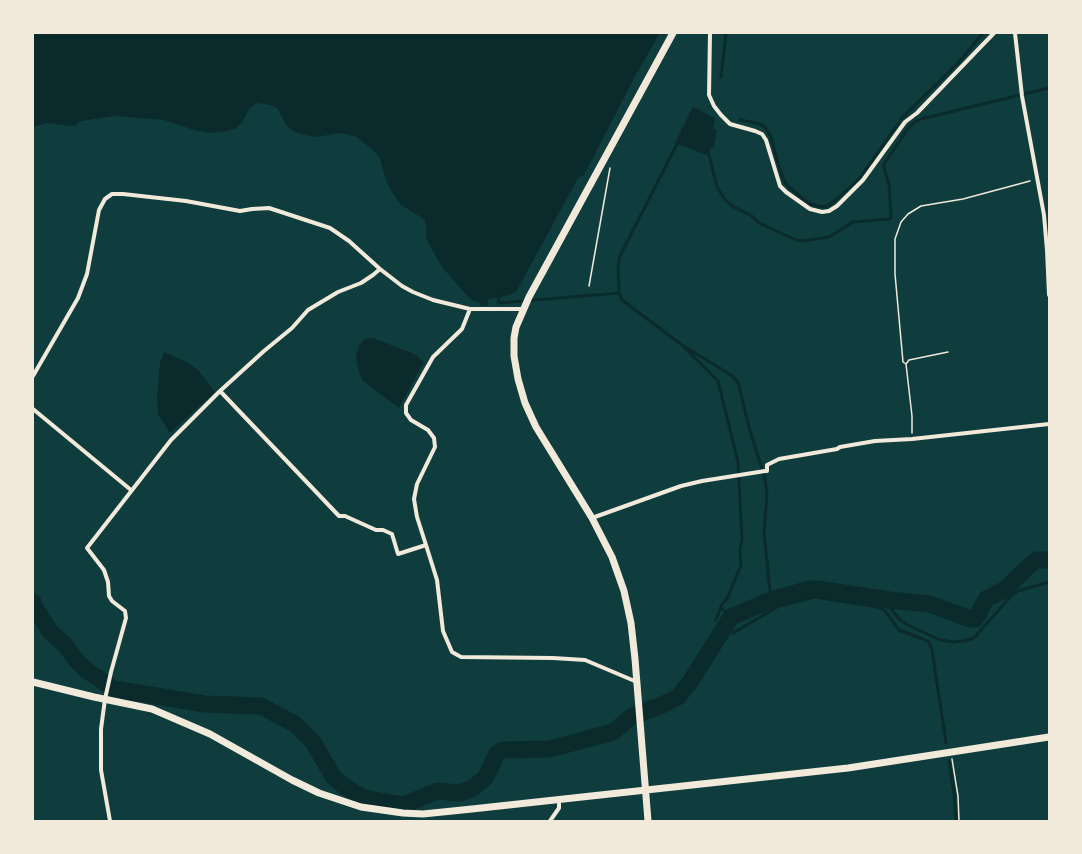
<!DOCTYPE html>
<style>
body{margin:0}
#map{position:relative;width:1082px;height:854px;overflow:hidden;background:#0f3d3e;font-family:Mulish,sans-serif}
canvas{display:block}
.frame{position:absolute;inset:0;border:34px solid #f1e9da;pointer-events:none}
</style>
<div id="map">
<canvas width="1082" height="854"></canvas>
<div class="frame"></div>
</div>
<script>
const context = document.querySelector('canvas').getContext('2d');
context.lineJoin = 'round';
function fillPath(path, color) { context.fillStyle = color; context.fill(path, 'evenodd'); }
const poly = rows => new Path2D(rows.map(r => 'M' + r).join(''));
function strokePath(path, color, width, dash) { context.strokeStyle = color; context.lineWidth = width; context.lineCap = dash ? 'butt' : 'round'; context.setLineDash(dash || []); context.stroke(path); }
const water = poly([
 [33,33,660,33,635,76,584,175,578,178,516,292,506,296,488,299,488,306,480,306,480,303,471,300,442,267,426,239,426,225,424,219,401,205,393,194,386,181,380,158,374,151,357,137,341,133,316,137,300,134,292,130,286,125,278,109,271,105,257,103,249,109,241,124,234,129,222,132,209,133,197,131,164,120,115,116,81,121,76,125,71,126,47,123,33,127],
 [693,107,715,118,713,129,717,130,714,147,710,148,709,154,707,155,675,143],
 [373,338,414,354,424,362,399,408,362,380,357,365,356,354,360,344,365,339],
 [164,352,187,362,198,370,215,392,170,433,158,414,157,398,159,375,160,363]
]);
const stream = poly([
 [721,77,726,33],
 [740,120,756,123,764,126,771,137,777,160,784,181,789,187,808,203,817,206,824,207,831,204,859,179,902,118,959,62,983,33],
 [708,151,717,187,726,201,734,207,752,216,759,223,796,240,802,241,829,237,853,222,890,219,891,217,889,184,884,168,884,164,909,127,915,122,921,119,1049,88],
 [500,293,498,303,619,293,622,300,682,345,731,375,738,382,749,427,765,479,767,495,764,534,771,600],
 [619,293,618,264,620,256,678,142],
 [685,348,718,381,738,462,742,540,740,549,741,565,727,599,722,604,716,620],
 [721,608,731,617],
 [892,610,899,619,908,625,940,640,953,642,964,641,974,638,1012,595,1018,591,1049,582],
 [733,633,779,606,815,597,878,607,885,611,899,630,923,639,929,642,932,650,946,743],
 [949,761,954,793,956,821]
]);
const river = poly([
 [33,602,36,609,49,630,67,647,75,659,85,669,114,689,205,704,261,706,295,724,313,742,334,778,347,788,362,797,378,801,404,805,437,791,460,793,473,788,486,777,497,753,503,750,550,749,613,732,631,717,662,705,678,697,690,682,731,617,771,600,810,589,818,589,889,600,930,604,970,619,975,619,978,615,986,599,1004,590,1031,564,1037,560,1049,560]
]);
const path = poly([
 [589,286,610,168],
 [906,364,909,360,948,352],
 [912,433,912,416,906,364,903,362,895,274,895,239,901,222,908,214,921,206,963,199,1030,181],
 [952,759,958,796,959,821]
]);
const minor = poly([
 [710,33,709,95,714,106,721,115,730,124,755,131,762,134,766,140,780,186,786,192,810,209,822,212,829,211,837,206,863,180,905,122,917,113,994,33],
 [1015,33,1022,96,1044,215,1047,250],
 [1049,249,1047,250,1049,295],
 [33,376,78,298,87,274,99,210,105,199,112,194,123,194,186,201,240,211,252,209,269,208,330,228,349,241,380,269,402,286,413,292,433,300,470,309,524,309],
 [220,391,339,516,345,516,376,530,383,530,392,534,398,554,426,545,437,580,443,631,452,652,461,657,553,658,585,660,637,682],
 [33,409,131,490],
 [592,518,681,486,702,481,765,471,767,471,767,465,779,459,837,449,840,447,875,441,912,439,1049,424],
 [426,545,417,517,414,499,417,484,435,447,434,438,428,430,411,420,406,413,406,405,433,357,462,329,470,309],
 [110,821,101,770,101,729,105,699,111,672,126,618,125,611,112,601,109,596,108,582,104,570,87,548,171,440,220,391,264,351,292,328,308,310,338,292,361,283,373,275,380,269],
 [550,821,559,808,559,800]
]);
const tertiary = poly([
 [33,682,94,697,152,709,210,734,292,780,319,793,361,807,403,813,423,814,472,809,848,768,1049,737],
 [648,821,635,659,631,623,624,591,612,557,592,518,536,427,525,403,518,379,514,356,514,338,516,327,529,297,673,33]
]);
fillPath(water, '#0a2a2b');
strokePath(stream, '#0a2a2b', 3);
strokePath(river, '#0a2a2b', 17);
strokePath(path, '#f1e9da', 1.5);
strokePath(minor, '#f1e9da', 4);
strokePath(tertiary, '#f1e9da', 7);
</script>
